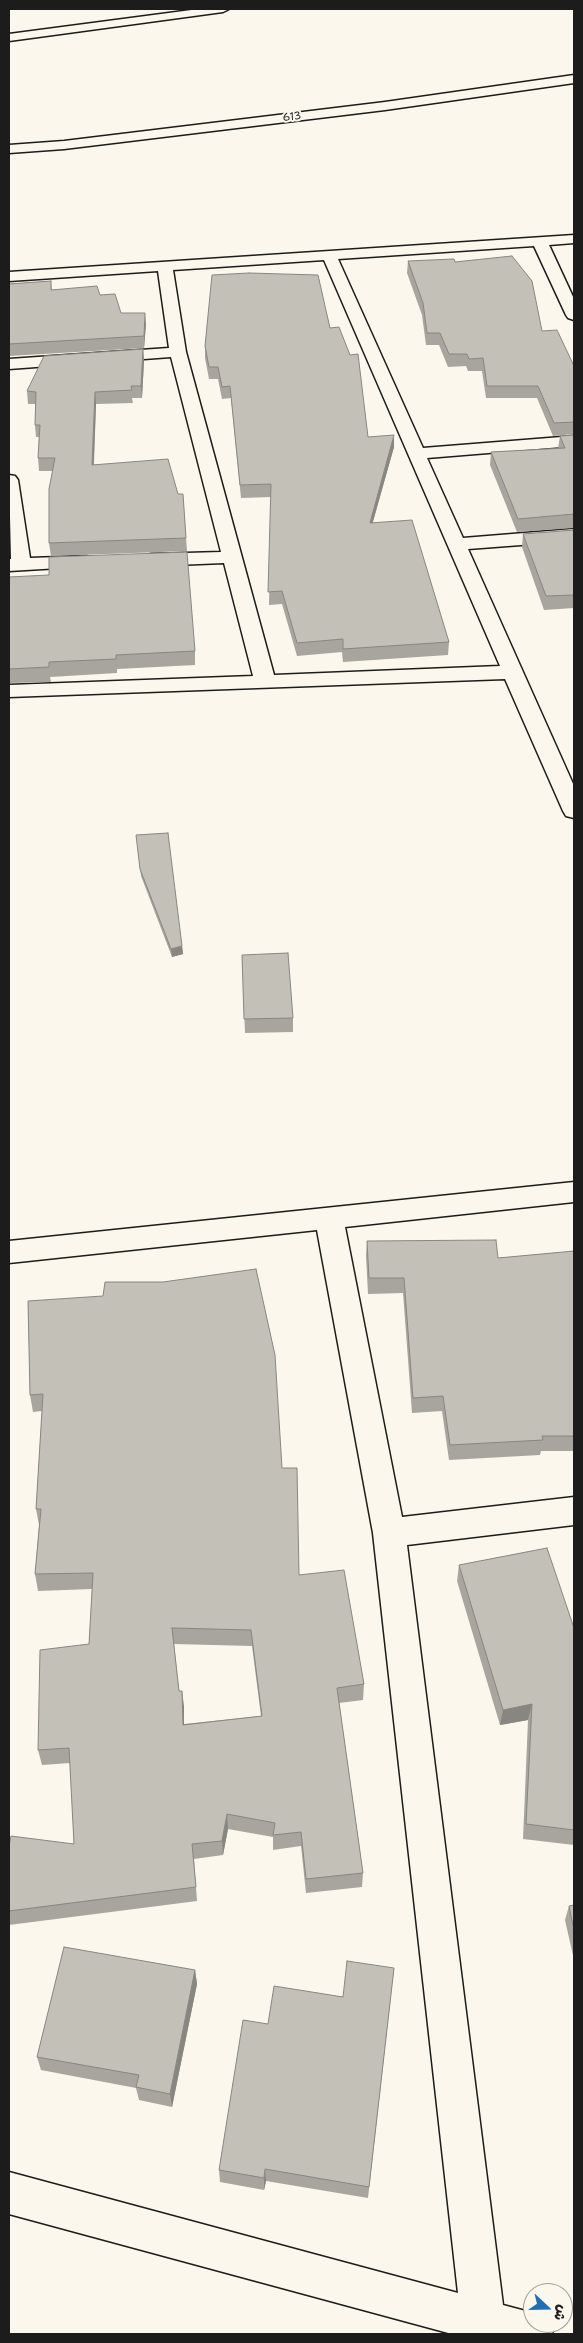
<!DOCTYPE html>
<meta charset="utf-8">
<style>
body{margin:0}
#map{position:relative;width:583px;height:2343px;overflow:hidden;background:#fbf7ec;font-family:"Shantell Sans","Playpen Sans Arabic",sans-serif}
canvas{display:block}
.frame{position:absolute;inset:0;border:10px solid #1c1c1c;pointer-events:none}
.north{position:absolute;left:523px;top:2283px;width:50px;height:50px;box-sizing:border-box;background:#fbf7ec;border:1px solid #a29f99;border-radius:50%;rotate:111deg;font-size:14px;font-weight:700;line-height:20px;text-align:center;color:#1c1c1c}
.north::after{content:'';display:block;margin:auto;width:18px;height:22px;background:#1f6fb2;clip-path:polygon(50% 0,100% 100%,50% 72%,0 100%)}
</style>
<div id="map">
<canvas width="583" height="2343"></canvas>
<div class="frame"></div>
<div class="north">ش</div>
</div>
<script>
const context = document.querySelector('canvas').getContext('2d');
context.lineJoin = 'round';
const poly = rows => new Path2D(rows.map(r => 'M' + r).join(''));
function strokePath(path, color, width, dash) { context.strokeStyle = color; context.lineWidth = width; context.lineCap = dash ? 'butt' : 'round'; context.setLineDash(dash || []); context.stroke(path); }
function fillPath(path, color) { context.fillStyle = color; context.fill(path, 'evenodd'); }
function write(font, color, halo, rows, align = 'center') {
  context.font = font + ' "Shantell Sans",sans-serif'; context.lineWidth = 4; context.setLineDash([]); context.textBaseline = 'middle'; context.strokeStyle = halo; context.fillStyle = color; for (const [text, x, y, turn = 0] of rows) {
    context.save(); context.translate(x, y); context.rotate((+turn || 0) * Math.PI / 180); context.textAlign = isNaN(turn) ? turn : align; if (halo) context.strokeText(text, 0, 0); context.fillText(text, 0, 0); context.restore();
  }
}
const minor = poly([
 [574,235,574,243,549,245,574,299,574,320,568,318,566,315,534,246,338,259,423,448,574,436,574,446,427,458,463,538,574,529,574,541,468,549,574,786,574,818,566,816,563,811,505,679,9,697,9,685,253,676,224,563,151,566,144,564,141,560,144,556,151,554,221,552,171,357,9,369,9,359,169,348,158,271,9,281,9,272,574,235],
 [324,260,500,666,274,675,186,352,173,270,324,260],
 [9,475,15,476,18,480,30,558,86,556,93,558,96,562,93,566,9,571,9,559,11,559,9,475],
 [574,1182,574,1202,345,1227,402,1517,574,1497,574,1525,407,1545,503,2305,533,2313,533,2323,548,2323,553,2334,452,2334,9,2214,9,2172,458,2293,373,1533,317,1230,9,1263,9,1241,574,1182]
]);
const major = poly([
 [574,75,574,83,385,110,64,149,9,153,9,145,64,141,385,102,574,75]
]);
const highway = poly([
 [199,9,229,9,223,12,9,41,9,34,199,9]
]);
const wall = poly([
 [408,261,455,262,542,331,574,366,574,434,553,436,537,398,486,398,482,371,468,371,466,366,448,367,439,345,426,345,422,315,407,273],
 [51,281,52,290,100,295,121,313,146,324,144,348,9,356,9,284],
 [330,328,368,437,394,447,373,522,449,642,448,655,343,662,342,652,297,656,282,604,269,605,271,497,241,498,231,398,222,399,218,379,209,379,205,358,205,346],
 [143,349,144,361,142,398,132,398,133,403,96,404,94,465,178,494,183,494,187,551,51,556,49,543,53,471,39,471,38,458,39,437,36,437,35,425,35,404,28,404,27,391],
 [574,435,574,528,517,532,490,465,491,452,558,449,560,436],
 [574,530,574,608,544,610,522,547,523,534],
 [9,577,195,651,195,665,117,669,117,673,50,677,51,682,9,683],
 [137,843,182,946,183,954,172,957,141,876],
 [242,955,293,1018,293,1032,245,1033],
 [367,1241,498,1258,574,1251,574,1451,541,1451,540,1455,449,1460,442,1411,412,1413,403,1293,368,1294,366,1256],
 [28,1301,282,1468,299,1575,364,1684,363,1700,339,1703,363,1873,362,1887,306,1893,301,1846,273,1850,273,1837,228,1829,223,1855,194,1859,197,1901,9,1925,9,1846,74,1844,70,1763,42,1765,38,1750,89,1644,92,1589,38,1591,35,1574,39,1525,36,1509,42,1411,33,1412,30,1395],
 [174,1644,252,1646,261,1716,184,1724,182,1691,179,1691],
 [459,1565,574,1628,574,1845,523,1839,528,1720,500,1725,457,1581],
 [574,1905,574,1960,565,1920,569,1906],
 [394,1968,368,2198,266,2181,264,2190,220,2182,219,2170,268,2024,343,1997],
 [195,1970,197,1984,172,2107,139,2100,136,2088,41,2070,37,2057]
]);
const shadedWall = poly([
 [145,313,146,324,144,348,144,336],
 [143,349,144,361,142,398,141,386],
 [95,392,96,404,93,478,92,465],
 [394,435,394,447,369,535,370,523],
 [182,946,183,954,172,957,171,949],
 [182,1691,184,1706,184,1740,183,1725],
 [532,1704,528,1720,500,1725,503,1710],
 [227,1814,228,1829,223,1855,222,1841],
 [195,1970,197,1984,172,2107,170,2094],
 [265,2169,266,2181,264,2190,264,2178]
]);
const building = poly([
 [512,256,532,281,542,331,557,330,574,366,574,422,554,423,538,386,487,386,483,358,469,359,467,354,449,354,440,333,427,333,423,303,408,261,454,259,455,262,512,256],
 [249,273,318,275,330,328,339,327,350,355,358,354,368,437,394,435,370,523,412,520,449,642,343,649,343,639,297,643,282,591,268,592,271,484,240,485,230,386,222,387,218,367,209,367,205,346,212,275,249,273],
 [51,281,51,290,97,286,100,295,115,294,121,313,145,313,144,336,9,344,9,284,51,281],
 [143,349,141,386,131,386,132,390,95,392,92,465,168,459,178,494,183,494,186,538,49,543,49,489,55,458,38,458,40,425,35,425,36,392,27,391,44,356,143,349],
 [574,435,574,514,518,519,491,452,565,448,560,436,574,435],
 [574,530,574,595,546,596,523,534,574,530],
 [187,552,195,651,116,655,116,659,49,662,49,667,9,669,9,577,49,575,49,557,187,552],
 [168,833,182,946,171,949,140,869,136,835,168,833],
 [288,953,293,1018,244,1019,242,955,288,953],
 [496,1240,498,1258,574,1251,574,1436,542,1436,543,1440,450,1445,443,1396,413,1398,404,1278,369,1278,367,1241,496,1240],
 [256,1269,275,1355,282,1468,297,1468,299,1575,344,1570,364,1684,337,1688,363,1873,306,1879,301,1832,273,1835,275,1823,227,1814,222,1841,192,1844,196,1887,9,1911,9,1846,11,1836,74,1844,69,1748,38,1750,40,1650,89,1644,93,1573,35,1574,41,1509,36,1509,43,1394,30,1395,28,1301,103,1296,105,1282,163,1282,256,1269],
 [172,1628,251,1630,262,1716,183,1725,182,1691,179,1691,172,1628],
 [547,1548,574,1628,574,1830,526,1824,532,1704,503,1710,459,1565,547,1548],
 [574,1905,574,1930,569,1906,574,1905],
 [64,1947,195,1970,170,2094,136,2087,139,2075,37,2057,64,1947],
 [347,1961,394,1968,369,2187,265,2169,264,2178,219,2170,243,2020,268,2024,274,1986,343,1997,347,1961]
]);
const farStreetnames = [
 ["613",292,117,-7]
];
strokePath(minor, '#1c1c1c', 3);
strokePath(major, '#1c1c1c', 3);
strokePath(highway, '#1c1c1c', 3);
fillPath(minor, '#fbf7ec');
fillPath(major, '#fbf7ec');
fillPath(highway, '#fbf7ec');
fillPath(wall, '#a8a59e');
fillPath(shadedWall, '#888681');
fillPath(building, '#c3c0b8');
strokePath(building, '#888681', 1);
write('11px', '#1c1c1c', '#fbf7ec', farStreetnames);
</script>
